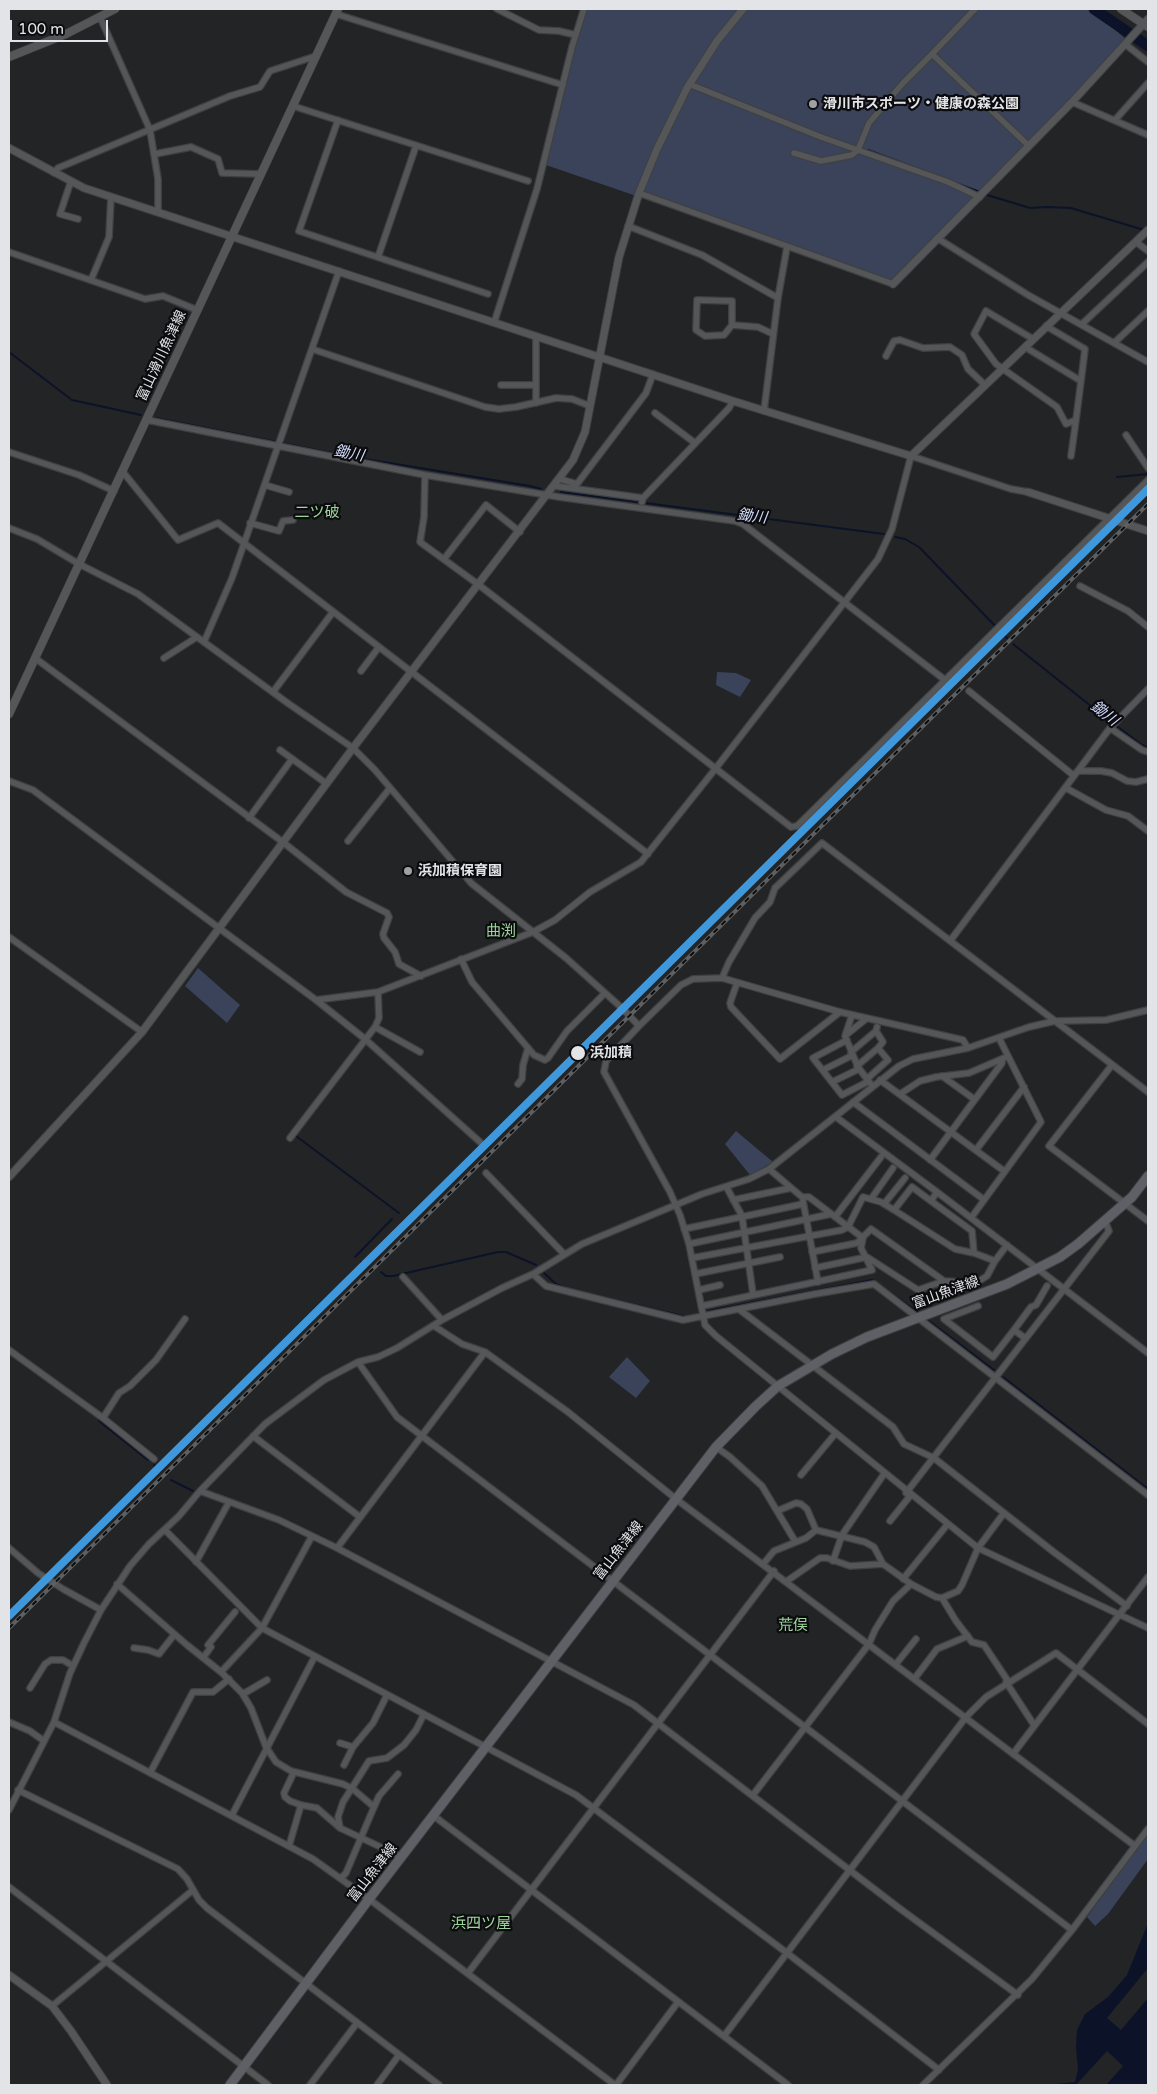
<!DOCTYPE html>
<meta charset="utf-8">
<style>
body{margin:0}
#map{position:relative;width:1157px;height:2094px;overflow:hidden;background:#222426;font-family:"Varela Round",sans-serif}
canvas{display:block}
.frame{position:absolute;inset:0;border:10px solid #e3e4e7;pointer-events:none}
.scale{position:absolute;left:10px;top:20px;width:98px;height:22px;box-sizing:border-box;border:2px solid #e3e4e7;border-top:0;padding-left:6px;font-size:15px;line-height:18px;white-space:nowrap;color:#e3e4e7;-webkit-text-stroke:4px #0c0c0e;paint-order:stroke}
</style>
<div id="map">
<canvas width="1157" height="2094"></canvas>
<div class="frame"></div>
<div class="scale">100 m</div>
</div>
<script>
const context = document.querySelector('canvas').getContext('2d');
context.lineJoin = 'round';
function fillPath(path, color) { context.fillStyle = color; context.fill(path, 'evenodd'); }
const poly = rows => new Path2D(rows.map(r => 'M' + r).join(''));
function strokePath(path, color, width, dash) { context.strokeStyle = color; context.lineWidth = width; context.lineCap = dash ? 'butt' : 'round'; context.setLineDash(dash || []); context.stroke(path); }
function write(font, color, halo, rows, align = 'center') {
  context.font = font + ' "Varela Round","Noto Sans JP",sans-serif'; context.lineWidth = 4.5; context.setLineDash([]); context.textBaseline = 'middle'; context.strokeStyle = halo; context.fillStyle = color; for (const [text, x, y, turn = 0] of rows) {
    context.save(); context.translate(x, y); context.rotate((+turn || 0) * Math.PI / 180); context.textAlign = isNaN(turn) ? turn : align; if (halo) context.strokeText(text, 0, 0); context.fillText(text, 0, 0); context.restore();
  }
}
const green = poly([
 [586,9,1091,9,1128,41,893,284,543,164],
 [717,672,736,673,751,680,740,697,716,685],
 [198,968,240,1005,227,1023,185,986],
 [736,1131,773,1162,750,1175,725,1144],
 [627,1357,650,1381,636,1398,609,1377],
 [1148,1833,1148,1859,1108,1914,1095,1926,1087,1917]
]);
const water = poly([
 [1148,1923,1148,2085,1046,2085,1075,2082,1078,2070,1076,2047,1077,2030,1085,2014,1108,1997,1127,1975]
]);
const pier = poly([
 [1148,1968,1148,1998,1121,2030,1107,2018],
 [1107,2051,1123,2066,1106,2085,1076,2085]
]);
const stream = poly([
 [868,150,980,192],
 [984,194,1030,208,1047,207,1071,208,1144,230],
 [9,352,72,400,141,415],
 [156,418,347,456,530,486,541,489],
 [1117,477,1148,474],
 [561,492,884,534],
 [895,537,905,539,919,547,1001,632],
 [1003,635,1007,638],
 [1013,644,1106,718,1142,745,1148,748],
 [296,1136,399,1213],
 [355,1257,392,1219],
 [361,1262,369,1264],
 [381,1272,386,1276,393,1276,498,1252,506,1252,536,1265],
 [544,1273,556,1284,566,1288],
 [573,1290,687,1317],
 [708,1311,872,1280,918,1312],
 [929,1321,994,1370],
 [1003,1377,1148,1489],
 [99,1421,148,1460],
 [154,1465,157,1467],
 [171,1480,193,1491]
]);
const river = poly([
 [1094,9,1148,46]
]);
const minor = poly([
 [497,9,539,30,559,31,576,35],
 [336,14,563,85],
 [100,17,150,130,158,179,158,212],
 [1125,44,1148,62],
 [932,54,975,9],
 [689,84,821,137,948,182,980,197],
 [1072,102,1148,135],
 [293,106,528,181],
 [338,120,299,231,488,294],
 [1115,120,1148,83],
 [794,153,821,161,852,155,858,150,869,123,903,83,932,54,1029,146],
 [155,154,191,147,218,159,222,173,261,174],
 [54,173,58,168,230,96,260,87,270,71,316,56],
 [71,181,60,214,78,219],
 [639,193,893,284],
 [628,226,702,255,778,298,787,247],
 [937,238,1028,295,1148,362],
 [1136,242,1148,251],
 [9,252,145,299,163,296,197,310],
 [378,257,416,146],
 [91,280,109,237,111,197],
 [494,323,537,189,572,47,584,9],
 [1082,324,1148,262],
 [732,325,724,335,705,336,696,330,697,300,732,301,732,325,758,327,773,334],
 [536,336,536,403],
 [1033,339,986,311,974,334,996,364,1057,407,1066,424,1076,420,1081,381],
 [1114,343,1148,311],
 [1025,347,1081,381,1085,349,1046,326],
 [312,349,485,407,499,409,516,407,556,398,572,399,590,406],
 [886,356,894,341,900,340,923,348,950,347,962,355,968,369,985,385],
 [501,385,536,385],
 [764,411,778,298],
 [655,413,695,443],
 [147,420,425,475,559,497,735,521,743,524,945,680],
 [1126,435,1148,468],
 [9,452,79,475,114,491],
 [1071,456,1076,420],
 [123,472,178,540,218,523,648,854],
 [425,475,424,517,420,542,479,585,791,827,797,826,1148,480],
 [560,479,577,484,646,393,653,374],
 [265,485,289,492],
 [555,486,643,498,642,502],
 [643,498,729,408,733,401],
 [250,523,279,531,283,521,293,520],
 [9,528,37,539,79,564,138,594,289,704,353,748,375,770,471,883,566,958,623,1009,639,1026],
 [444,559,486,505,520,532],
 [1080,586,1128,611,1148,627],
 [204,642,232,578,339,271],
 [35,658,284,843,346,892,387,913,389,917,383,934,384,938,395,952,399,964,421,976],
 [164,658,197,637],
 [361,671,379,647],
 [969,691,1073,775],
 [273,692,333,612],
 [1110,728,1142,750,1148,752],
 [280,750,327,784],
 [1078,771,1101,771,1112,773,1127,781,1136,782,1148,779],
 [9,781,33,790,316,1000,365,1039,480,1142],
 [1066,788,1106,810,1128,816,1148,831],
 [249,818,292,759],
 [348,841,390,788],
 [9,937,142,1032],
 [950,941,1110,728,1148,689],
 [461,959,472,982,534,1055,545,1060,548,1058,567,1031,605,993],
 [722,978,729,962,755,918,770,902,775,888,822,843,1148,1092],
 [737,983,730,1003,731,1007,780,1059,840,1012],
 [316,1000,378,992,533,932,555,920,590,892,641,862,716,768,878,559,892,529,911,456,1011,489,1028,492],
 [852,1015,845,1036,858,1067,870,1083],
 [375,1027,420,1052],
 [877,1027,876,1031,883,1042,878,1048],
 [846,1035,866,1019],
 [847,1040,813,1058,842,1095,869,1081],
 [968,1048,963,1040,840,1012,722,978,693,979,681,985,639,1026,606,1061,604,1072,670,1192,680,1215,689,1244,705,1325,716,1336,978,1548,1148,1628],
 [851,1052,876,1031],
 [1112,1065,1049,1146,1148,1221],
 [857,1066,878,1048,888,1060,867,1079],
 [823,1070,853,1055],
 [942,1076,974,1099],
 [880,1080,1004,1171],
 [832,1082,859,1069],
 [518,1084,522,1079,523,1065,528,1048],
 [900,1094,920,1081,936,1077,969,1073,1004,1058],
 [853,1102,983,1199],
 [836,1117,937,1192,1148,1353],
 [290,1138,375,1027,379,1018,378,992],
 [976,1150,1024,1087],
 [930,1160,1002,1063,1002,1059],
 [769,1169,802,1197,809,1197,863,1238],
 [486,1173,564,1254],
 [727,1188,742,1216,753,1294],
 [871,1199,893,1168],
 [733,1200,791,1188],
 [803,1201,818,1282],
 [931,1201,972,1231,974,1253,995,1261,1007,1245],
 [884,1204,905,1178],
 [894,1210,955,1249,974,1253],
 [835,1217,881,1157],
 [971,1218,1041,1122,999,1038],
 [684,1229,803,1204],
 [689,1244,831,1214],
 [812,1252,857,1243,871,1229,944,1281,976,1283,987,1276,995,1261],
 [692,1258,842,1230,848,1227,863,1197,881,1202,894,1210,912,1187,931,1201,937,1192],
 [815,1268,867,1257,918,1290,944,1281],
 [533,1274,546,1286,683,1320,815,1294,874,1284,1148,1495],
 [695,1274,780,1257],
 [403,1277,442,1320],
 [699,1290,720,1285],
 [702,1306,872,1270,861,1248,863,1238],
 [978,1306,944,1319,993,1357,1014,1330],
 [740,1310,893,1427,904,1444,934,1458,1055,1553,1127,1606],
 [434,1326,462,1344,485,1352,568,1412,676,1499,1135,1846],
 [1025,1338,1014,1330,1031,1307,1036,1305,1047,1286],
 [9,1350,103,1418,154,1459],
 [358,1362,397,1417,1072,1930],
 [103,1418,119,1393,130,1386,156,1360,185,1319],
 [253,1436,360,1517],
 [716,1447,730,1457,762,1486,795,1541],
 [801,1475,835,1434],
 [200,1491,279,1520,337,1548,634,1705,899,1908,1018,1995],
 [906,1493,1109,1231,1105,1221],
 [777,1511,796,1503,801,1504,807,1509,816,1530],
 [890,1521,910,1496],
 [165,1530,262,1628,576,1795,787,1953,939,2070],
 [9,1548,38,1573,63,1589,101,1610],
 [337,1548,485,1352],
 [833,1561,842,1535,884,1474],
 [196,1562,229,1502],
 [764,1563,774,1551,806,1538,816,1530,865,1542,874,1547,883,1564],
 [903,1579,947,1525],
 [787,1581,820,1558,827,1558,850,1566,883,1564,911,1584,936,1597,942,1598,958,1591,962,1585,978,1548,1004,1513],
 [117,1584,187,1645,221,1672,242,1693,251,1708,266,1747,276,1762,291,1771,343,1784,353,1789,374,1807,346,1873,341,1878],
 [942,1598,956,1621,972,1642,984,1645,1008,1681],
 [134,1648,148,1650,159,1654,174,1635],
 [203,1658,211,1647,208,1645,235,1612],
 [896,1664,916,1639],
 [221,1672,262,1628,312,1536],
 [915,1678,937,1649,968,1636],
 [1006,1682,1034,1725],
 [30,1688,45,1664,51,1660,63,1660,73,1666],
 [243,1694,267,1680],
 [9,1722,30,1731,44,1741],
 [54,1722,313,1859,369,1899,615,2085],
 [340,1743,353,1747],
 [1013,1754,1148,1577],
 [344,1765,353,1747,373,1723,387,1695],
 [294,1772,284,1793,285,1797,290,1801,301,1805],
 [150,1773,193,1692,213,1692,229,1679],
 [18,1790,178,1869,187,1879,199,1900,207,1908,439,2085],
 [753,1795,869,1644,875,1630,893,1601,911,1584],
 [374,1807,379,1796,398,1774],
 [9,1810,54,1722,70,1673,84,1643,101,1610,130,1566,149,1544,179,1516,200,1491,265,1424,324,1380,358,1362,378,1357,397,1348,442,1320,502,1288,533,1274,582,1244,702,1194,749,1179,769,1169,899,1066,913,1059,968,1048,1029,1027,1055,1021,1106,1020,1148,1010],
 [232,1815,315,1656],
 [434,1816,788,2085],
 [289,1846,301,1805,317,1808,340,1828],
 [402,1857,340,1828,338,1817,343,1802,369,1761,387,1758,404,1745,416,1730,424,1714],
 [9,1887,268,2085],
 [468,1973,774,1571],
 [52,2006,193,1890],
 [724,2036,966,1717,986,1697,1056,1653,1148,1724],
 [310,2085,357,2023],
 [377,2085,399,2055],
 [616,2085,678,2002],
 [923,2085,1032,1979,1072,1930,1148,1829]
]);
const tertiary = poly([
 [9,148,84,188,733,401,911,456,1148,230],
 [893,284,1072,102,1148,19],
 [1028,492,1148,531],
 [9,1177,142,1032,353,748,573,460,585,432,619,257,639,193,657,149,687,88,717,41,743,9],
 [9,1975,52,2006,71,2031,107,2085]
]);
const secondary = poly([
 [1121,9,1148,27],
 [9,57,66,34,115,9],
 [9,714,338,9]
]);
const primary = poly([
 [230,2085,369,1899,716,1447,756,1406,778,1386,832,1354,867,1337,1007,1284,1060,1257,1078,1244,1132,1197,1148,1176]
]);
const rail = poly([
 [9,1628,1148,504]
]);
const rail1 = poly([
 [9,1616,1148,489]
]);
const markers = [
 [813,104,5,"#9fa1a3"],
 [408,871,5,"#9fa1a3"],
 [578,1053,8,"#e3e4e7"]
];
const poiNames = [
 ["滑川市スポーツ・健康の森公園",823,104],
 ["浜加積保育園",418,871]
];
const streetNames = [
 ["富山滑川魚津線",162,356,-65],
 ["富山魚津線",946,1293,-20],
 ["富山魚津線",619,1551,-52],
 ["富山魚津線",373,1873,-52]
];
const stopNames = [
 ["浜加積",590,1053]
];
const waterNames = [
 ["鋤川",349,454,10],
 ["鋤川",752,517,7],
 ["鋤川",1104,714,37]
];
const neighbourhoodNames = [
 ["二ツ破",317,513],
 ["曲渕",501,932],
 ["荒俣",793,1626],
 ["浜四ツ屋",481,1924]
];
fillPath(green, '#3b435b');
fillPath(water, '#0c1329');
fillPath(pier, '#222426');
strokePath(stream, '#0c1329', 2);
strokePath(river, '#0c1329', 11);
strokePath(minor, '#3f4042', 8);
strokePath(tertiary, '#3f4042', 9);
strokePath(secondary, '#3f4042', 9);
strokePath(primary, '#3f4042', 11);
strokePath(minor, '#555658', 5.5);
strokePath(tertiary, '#555658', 7);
strokePath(secondary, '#555658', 8);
strokePath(primary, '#5e6066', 9);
strokePath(rail, '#5e5f60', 4);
strokePath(rail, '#0c0c0e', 2, [5.5]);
strokePath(rail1, '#4098dc', 8);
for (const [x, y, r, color] of markers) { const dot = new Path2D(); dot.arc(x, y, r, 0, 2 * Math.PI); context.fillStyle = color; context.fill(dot); strokePath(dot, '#0c0c0e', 2); }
write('bold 14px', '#e3e4e7', '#0c0c0e', poiNames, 'left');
write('14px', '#e3e4e7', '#0c0c0e', streetNames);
write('bold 14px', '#e3e4e7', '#0c0c0e', stopNames, 'left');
write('italic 15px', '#d0dcfd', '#0c0c0e', waterNames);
write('15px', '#9dd79c', '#0c0c0e', neighbourhoodNames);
</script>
